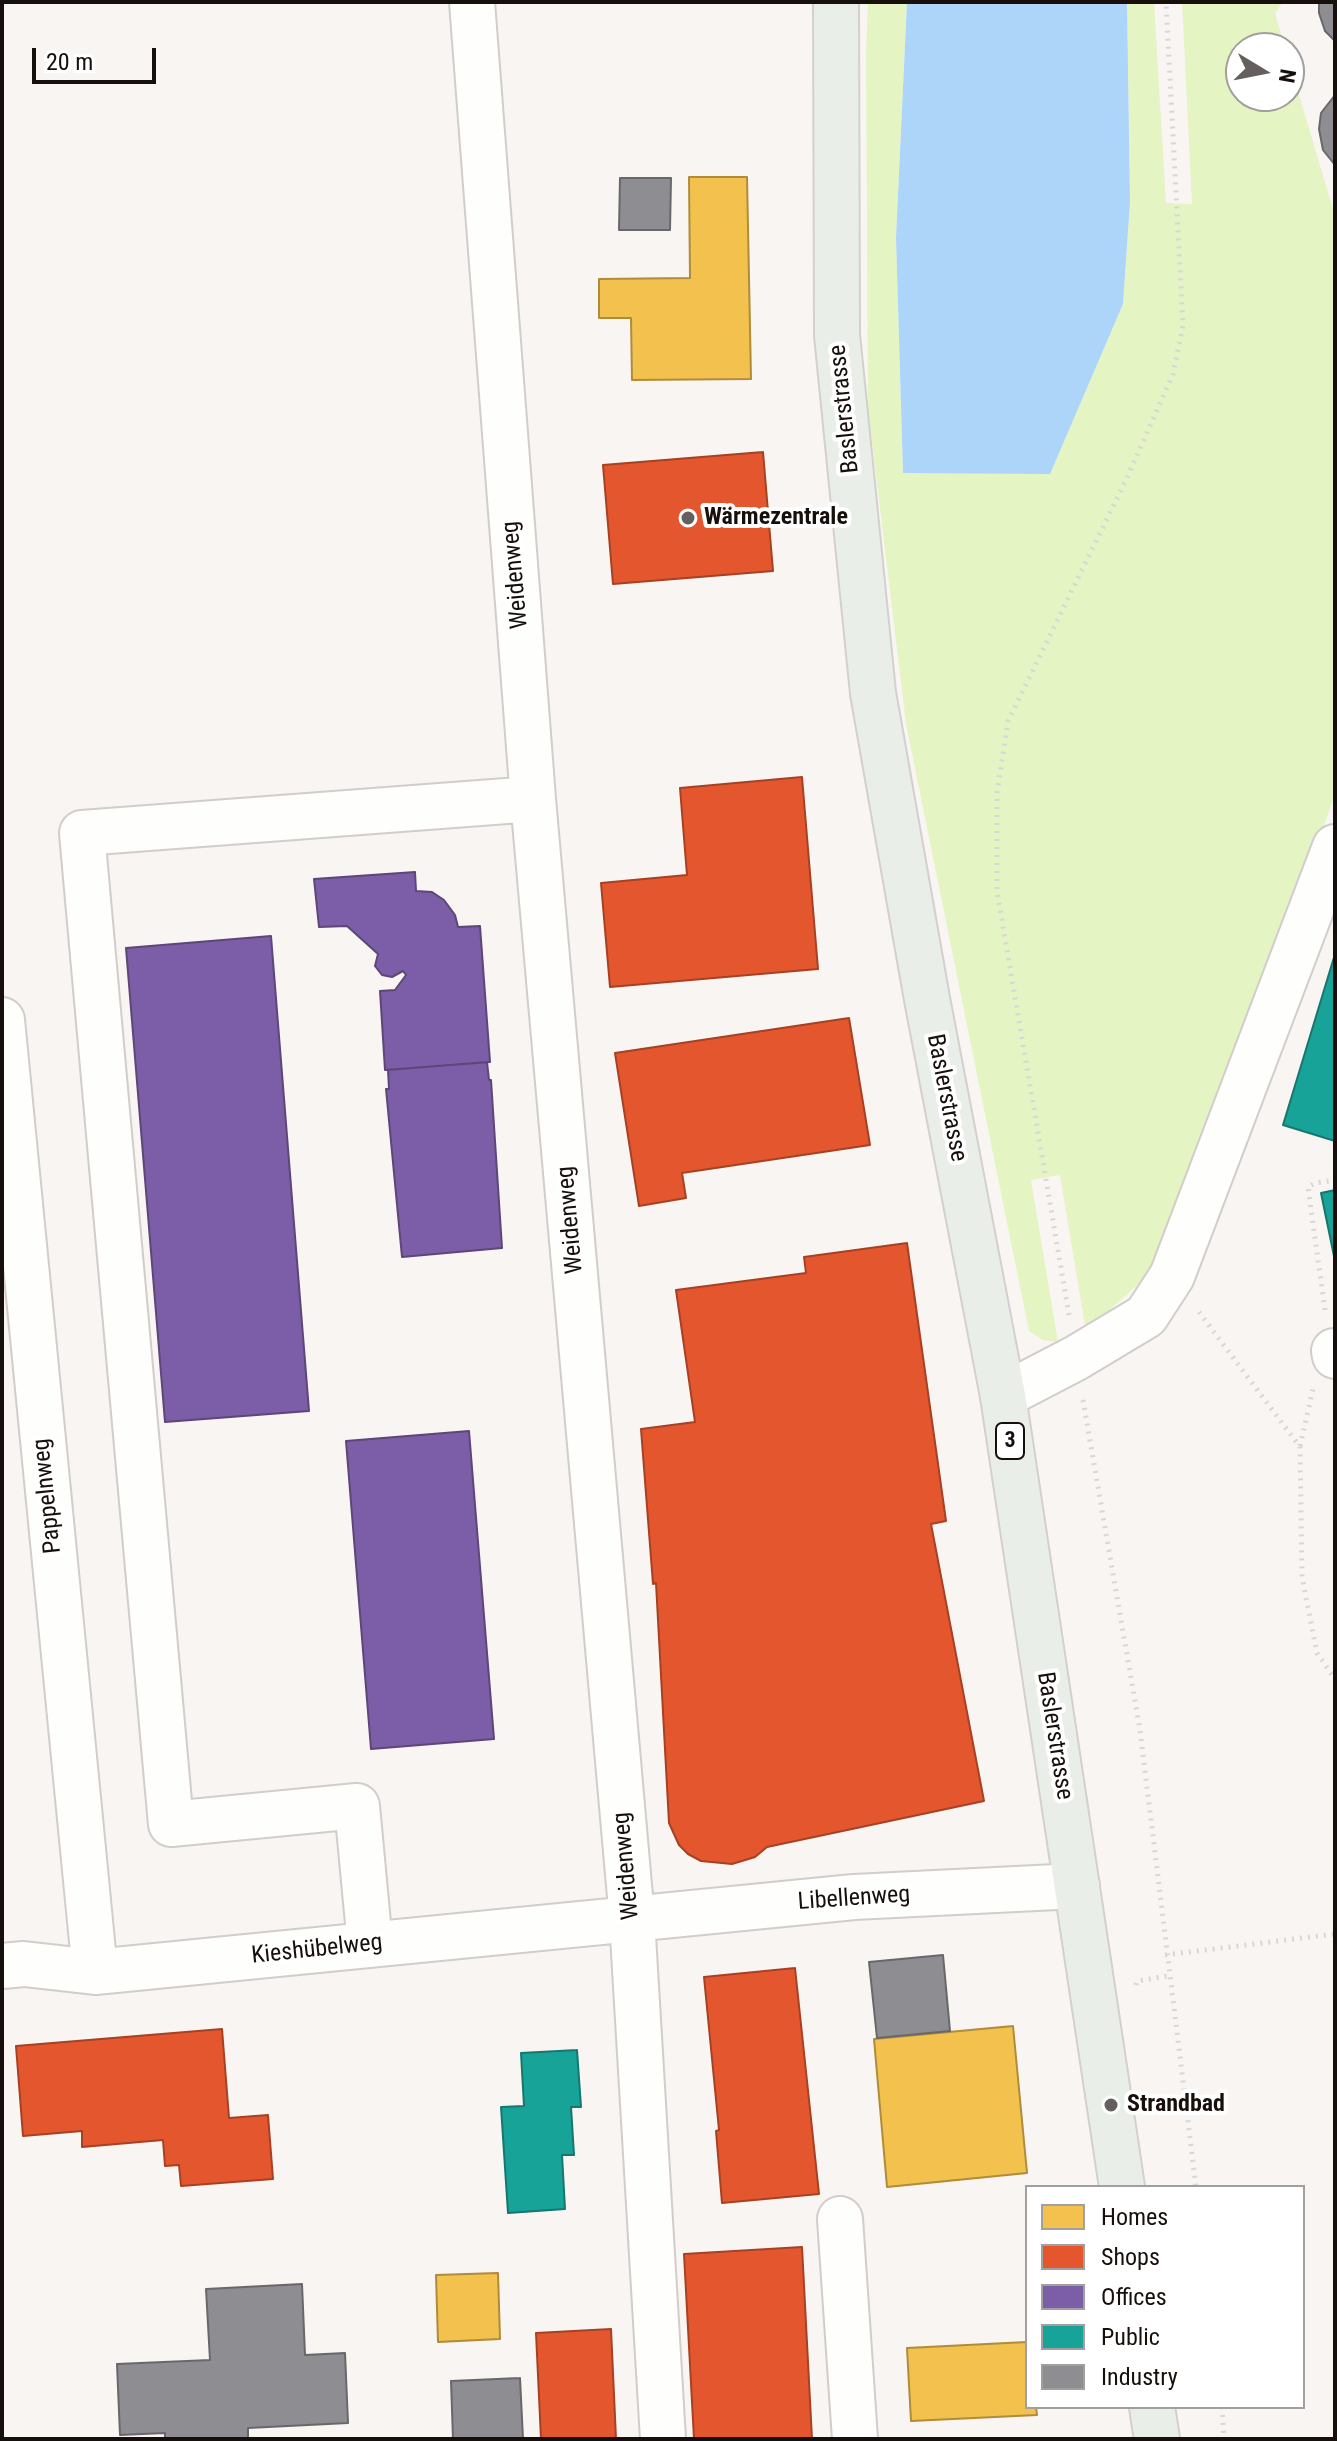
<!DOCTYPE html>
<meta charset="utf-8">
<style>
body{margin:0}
#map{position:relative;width:1337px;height:2441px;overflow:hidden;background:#f9f5f3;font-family:"Roboto Condensed",sans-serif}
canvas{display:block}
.frame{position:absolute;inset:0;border:4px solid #160f0c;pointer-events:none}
.legend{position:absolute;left:1025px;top:2185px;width:280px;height:224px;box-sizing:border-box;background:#fff;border:2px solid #a29f9e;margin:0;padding:10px 14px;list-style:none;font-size:24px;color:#160f0c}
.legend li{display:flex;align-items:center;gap:16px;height:40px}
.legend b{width:40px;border:2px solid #a29f9e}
.north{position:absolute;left:1225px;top:32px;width:80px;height:80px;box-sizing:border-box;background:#fff;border:2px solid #a29f9e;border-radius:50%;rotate:100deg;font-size:22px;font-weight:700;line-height:32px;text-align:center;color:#160f0c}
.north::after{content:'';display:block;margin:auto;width:28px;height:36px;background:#65605d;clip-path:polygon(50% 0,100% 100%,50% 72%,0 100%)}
.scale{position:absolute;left:32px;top:48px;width:124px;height:36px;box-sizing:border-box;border:4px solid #160f0c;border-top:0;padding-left:10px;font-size:24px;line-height:28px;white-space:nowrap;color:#160f0c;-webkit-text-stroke:6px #fff;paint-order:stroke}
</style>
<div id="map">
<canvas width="1337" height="2441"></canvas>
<div class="frame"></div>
<ul class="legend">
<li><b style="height:22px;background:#f2c14e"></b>Homes</li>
<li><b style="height:22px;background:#e4572e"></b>Shops</li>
<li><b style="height:22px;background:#7b5ea7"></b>Offices</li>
<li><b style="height:22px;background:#17a398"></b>Public</li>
<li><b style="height:22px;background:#8d8d92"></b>Industry</li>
</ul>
<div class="north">N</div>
<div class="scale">20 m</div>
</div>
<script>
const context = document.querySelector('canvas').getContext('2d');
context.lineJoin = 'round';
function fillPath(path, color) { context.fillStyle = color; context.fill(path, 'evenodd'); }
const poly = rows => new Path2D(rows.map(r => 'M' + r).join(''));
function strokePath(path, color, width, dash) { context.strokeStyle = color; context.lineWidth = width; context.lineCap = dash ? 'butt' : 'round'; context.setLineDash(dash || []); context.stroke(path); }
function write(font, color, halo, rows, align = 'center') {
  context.font = font + ' "Roboto Condensed",sans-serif'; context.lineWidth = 8; context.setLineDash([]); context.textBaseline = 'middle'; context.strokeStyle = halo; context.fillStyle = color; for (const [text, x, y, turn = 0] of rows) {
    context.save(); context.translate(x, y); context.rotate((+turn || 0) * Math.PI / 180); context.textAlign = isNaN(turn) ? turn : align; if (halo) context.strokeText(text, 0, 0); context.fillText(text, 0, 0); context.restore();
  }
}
const green = poly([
 [868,2,907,2,896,238,903,473,1050,473,1123,304,1130,202,1127,2,1154,2,1166,203,1192,204,1182,2,1283,2,1275,13,1285,48,1241,48,1241,96,1289,96,1289,61,1335,216,1335,794,1223,1110,1162,1263,1086,1331,1060,1175,1031,1180,1058,1342,1043,1340,1029,1331,906,724,868,409,866,54]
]);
const water = poly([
 [907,2,1127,2,1130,202,1123,304,1050,474,903,473,896,238]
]);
const homes = poly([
 [689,177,747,177,751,379,632,380,631,318,599,318,599,279,690,278,689,177],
 [1013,2026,1027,2173,887,2187,874,2039,1013,2026],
 [498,2273,500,2339,438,2342,436,2275,498,2273],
 [1027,2342,1027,2407,1036,2407,1037,2415,911,2421,907,2348,1027,2342]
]);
const shops = poly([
 [763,452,773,571,613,584,603,465,763,452],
 [802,777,818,969,610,987,601,883,687,875,680,788,802,777],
 [849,1018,870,1145,682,1173,686,1198,639,1206,615,1053,849,1018],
 [907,1243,946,1521,931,1524,984,1801,767,1847,755,1857,732,1864,701,1861,688,1854,679,1845,669,1823,656,1583,653,1584,641,1429,695,1422,676,1290,806,1273,804,1257,907,1243],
 [795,1968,819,2194,722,2203,716,2131,719,2130,704,1977,795,1968],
 [222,2029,229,2118,268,2115,273,2179,181,2186,179,2165,165,2166,163,2140,82,2147,82,2131,23,2136,16,2046,222,2029],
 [802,2247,812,2439,694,2439,684,2254,802,2247],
 [611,2329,616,2439,541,2439,536,2333,611,2329]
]);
const offices = poly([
 [415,872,416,891,432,892,444,900,455,915,458,927,480,926,490,1062,385,1070,380,991,395,990,406,975,403,971,392,977,382,975,375,966,378,954,347,926,319,927,314,879,415,872],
 [271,936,309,1411,165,1422,126,948,271,936],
 [487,1062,489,1080,491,1080,502,1248,402,1257,386,1089,389,1089,388,1070,487,1062],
 [469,1431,494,1739,371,1749,346,1441,469,1431]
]);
const public = poly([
 [1335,954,1335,1141,1283,1125,1335,954],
 [1335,1190,1335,1261,1321,1193,1335,1190],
 [577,2050,581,2107,571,2107,574,2155,562,2155,565,2209,508,2213,501,2107,524,2106,521,2053,577,2050]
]);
const industry = poly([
 [1319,2,1335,2,1335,41,1325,31,1319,13,1319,2],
 [1335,95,1335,165,1323,150,1319,129,1321,113,1335,95],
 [620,178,671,178,670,230,619,230,620,178],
 [943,1955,950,2031,877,2038,869,1962,943,1955],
 [302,2284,305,2355,345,2353,348,2423,248,2428,248,2439,165,2439,165,2433,120,2435,117,2364,210,2360,206,2289,302,2284],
 [520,2378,523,2439,453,2439,451,2381,520,2378]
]);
const path = poly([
 [1325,1310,1308,1187,1315,1183,1335,1180],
 [1199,1312,1300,1447,1302,1577,1317,1653,1335,1679],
 [1069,1315,997,891,997,793,1008,721,1126,480,1173,374,1183,326,1166,2],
 [1083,1400,1140,1730,1196,2187],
 [1300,1446,1313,1389],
 [1165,1955,1335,1934],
 [1136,1985,1137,1981,1168,1976],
 [1222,2407,1224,2439]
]);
const minor = poly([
 [472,2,533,799,632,1919,663,2439],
 [2,1020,95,1972],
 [1334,1351,1335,1356],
 [1003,1396,1076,1358,1146,1316,1172,1276,1335,847],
 [370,1945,357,1806,171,1824,82,833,533,799],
 [2,1966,24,1964,95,1972,854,1897,1077,1886],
 [840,2219,855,2439]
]);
const major = poly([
 [836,2,837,335,873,693,927,999,1003,1396,1122,2187],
 [1152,2407,1157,2439]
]);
const markers = [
 [688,518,8,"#65605d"],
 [1111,2105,8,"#65605d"]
];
const shields = [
 [1010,1441,28]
];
const shieldNames = [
 ["3",1010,1441]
];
const streetNames = [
 ["Baslerstrasse",845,409,-96],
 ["Weidenweg",516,575,-95],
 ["Baslerstrasse",946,1098,79],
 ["Weidenweg",571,1220,-95],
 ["Pappelnweg",48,1496,-96],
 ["Baslerstrasse",1054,1736,81],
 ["Weidenweg",627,1866,-95],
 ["Libellenweg",854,1899,-4],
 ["Kieshübelweg",317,1950,-6]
];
const poiNames = [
 ["Wärmezentrale",704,518],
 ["Strandbad",1127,2105]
];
fillPath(green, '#e5f4c3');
fillPath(water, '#add4f9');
fillPath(homes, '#f2c14e');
strokePath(homes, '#b08c3a', 2);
fillPath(shops, '#e4572e');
strokePath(shops, '#a64124', 2);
fillPath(offices, '#7b5ea7');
strokePath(offices, '#5d4678', 2);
fillPath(public, '#17a398');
strokePath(public, '#17776e', 2);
fillPath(industry, '#8d8d92');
strokePath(industry, '#69676a', 2);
strokePath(minor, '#d2cdca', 48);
strokePath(major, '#d3d0cf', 48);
strokePath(path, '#d8d6d6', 5, [2, 6]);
strokePath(minor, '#fefefd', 44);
strokePath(major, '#e9efe8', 44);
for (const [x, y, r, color] of markers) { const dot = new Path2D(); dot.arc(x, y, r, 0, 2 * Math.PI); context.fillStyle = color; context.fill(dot); strokePath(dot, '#fff', 3); }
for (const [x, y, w] of shields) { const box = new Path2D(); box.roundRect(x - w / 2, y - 18, w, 36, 6); context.fillStyle = '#fff'; context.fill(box); strokePath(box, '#160f0c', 2); }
write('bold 22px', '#160f0c', null, shieldNames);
write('24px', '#160f0c', '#fff', streetNames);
write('bold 24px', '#160f0c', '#fff', poiNames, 'left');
</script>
